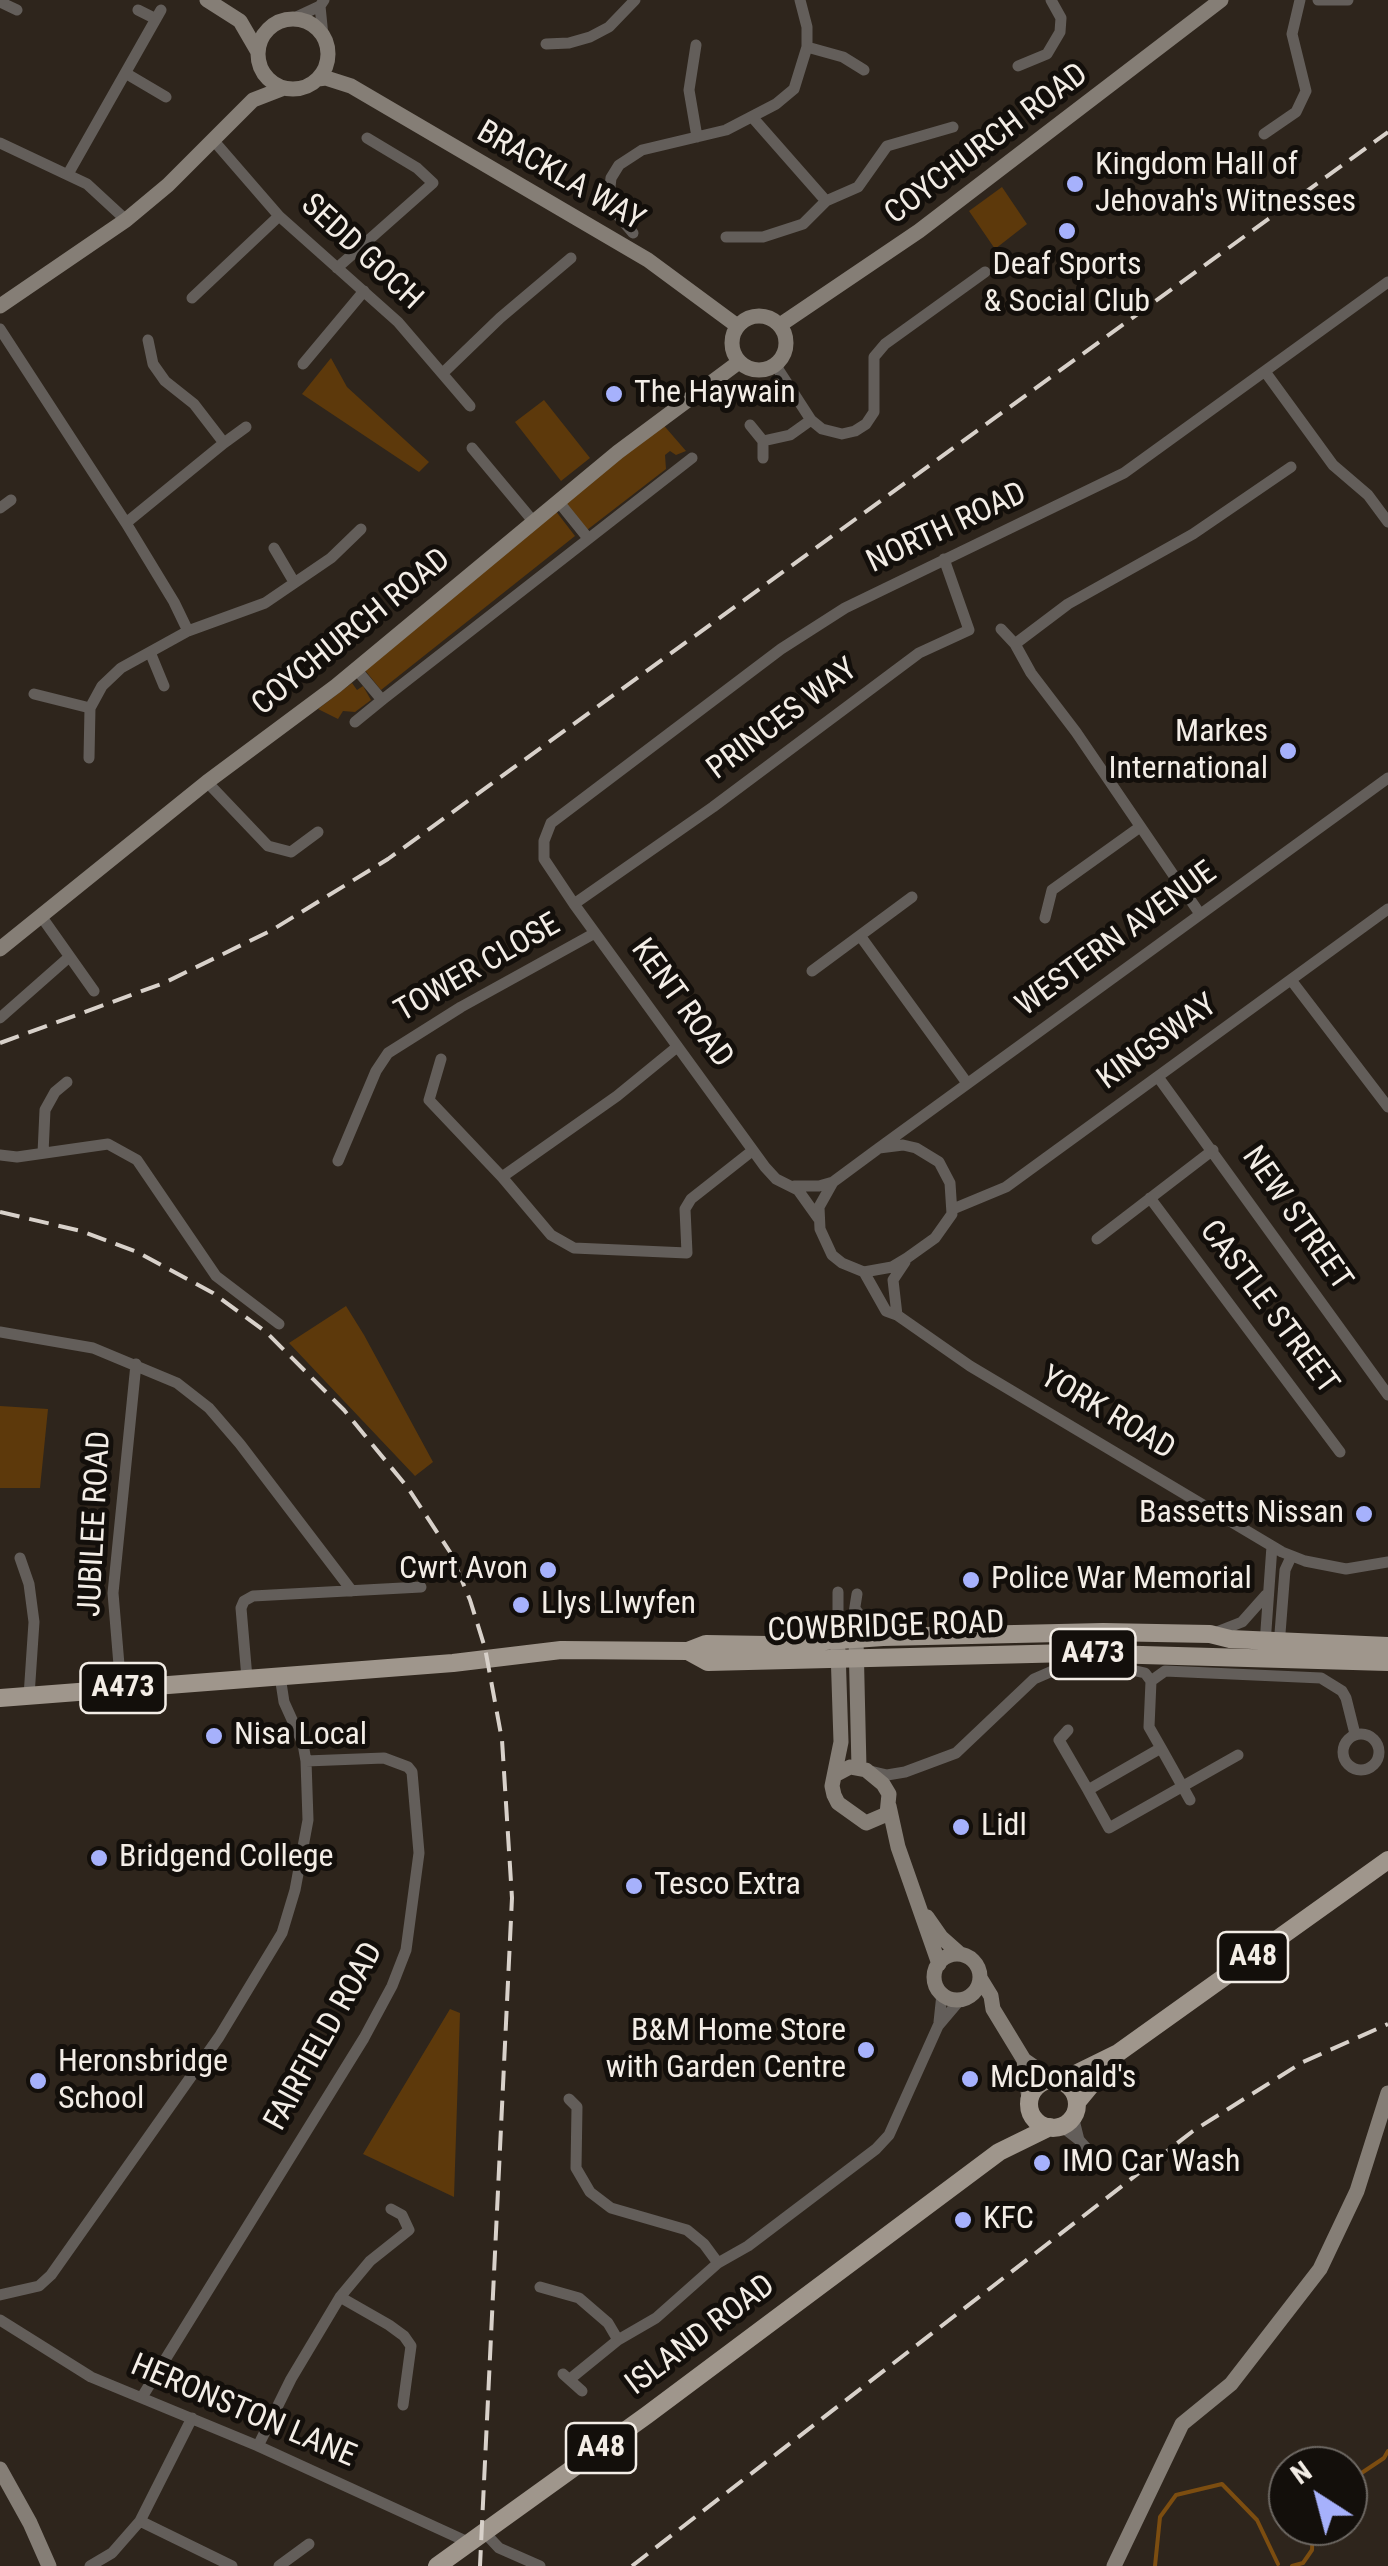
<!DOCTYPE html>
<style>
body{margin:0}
#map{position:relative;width:1388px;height:2566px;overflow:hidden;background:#2e251c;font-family:"Roboto Condensed",sans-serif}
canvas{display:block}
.north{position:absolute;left:1268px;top:2446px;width:100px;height:100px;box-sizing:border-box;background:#130f0b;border:2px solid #6d6863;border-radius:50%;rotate:324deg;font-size:28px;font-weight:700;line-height:40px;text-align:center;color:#f3ede6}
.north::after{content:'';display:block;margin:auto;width:35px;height:45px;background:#a6b1fc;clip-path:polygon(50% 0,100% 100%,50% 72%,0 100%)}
</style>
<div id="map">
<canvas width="1388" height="2566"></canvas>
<div class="north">N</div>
</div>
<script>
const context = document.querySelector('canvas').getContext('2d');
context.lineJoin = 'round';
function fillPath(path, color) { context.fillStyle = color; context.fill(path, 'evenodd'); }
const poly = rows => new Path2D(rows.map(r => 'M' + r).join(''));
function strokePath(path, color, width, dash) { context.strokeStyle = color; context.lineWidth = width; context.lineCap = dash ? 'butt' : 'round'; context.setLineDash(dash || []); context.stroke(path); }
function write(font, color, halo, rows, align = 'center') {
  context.font = font + ' "Roboto Condensed",sans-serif'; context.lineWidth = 10; context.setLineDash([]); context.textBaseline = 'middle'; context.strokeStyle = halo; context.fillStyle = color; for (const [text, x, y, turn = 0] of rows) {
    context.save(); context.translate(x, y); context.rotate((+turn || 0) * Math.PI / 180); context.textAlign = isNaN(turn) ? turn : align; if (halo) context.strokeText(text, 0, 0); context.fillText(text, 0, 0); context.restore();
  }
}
const green = poly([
 [1002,187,1027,224,995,249,969,211],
 [331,358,347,387,429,462,419,472,302,394],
 [544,400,590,458,561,481,515,422],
 [660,421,686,451,676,455,670,451,665,455,666,469,587,530,563,501],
 [555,510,575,536,381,690,364,669],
 [352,683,357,690,363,686,371,700,355,712,343,711,338,719,318,709],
 [346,1306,364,1335,433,1462,415,1476,289,1343],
 [0,1406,48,1409,40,1488,0,1488],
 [450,2009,460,2013,454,2197,363,2154]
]);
const stream = poly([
 [1348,2482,1384,2458,1388,2451],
 [1155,2566,1160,2517,1176,2495,1222,2484,1257,2520,1278,2564],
 [1292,2566,1303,2563,1312,2550,1313,2526]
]);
const street = poly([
 [1318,0,1348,0],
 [0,2,17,10],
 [320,6,323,36],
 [138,10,156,19],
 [290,20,320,6,324,0],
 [546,44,569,43,590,37,609,27,635,0],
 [696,45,689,90,697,137],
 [807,47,843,57,864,70],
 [1018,66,1047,54,1060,32,1061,18,1051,0],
 [127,74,166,97],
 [753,118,826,201],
 [1264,134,1296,112,1306,91,1292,34,1300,0],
 [214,141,279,216,398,322,470,406],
 [0,143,87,184,126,220],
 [68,174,161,10],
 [633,233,608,204,611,178,619,165,642,150,726,130,776,104,794,89,807,47,807,27,800,0],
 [726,237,763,237,803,224,826,201,858,187,887,146,953,127],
 [337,268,433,183,417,168,367,138],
 [192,298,279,216],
 [0,329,126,523,224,443,194,404,165,381,153,364,148,340],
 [303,364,364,291],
 [776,366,811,420,822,429,842,434,855,431,866,424,874,412,874,357,885,344,985,272],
 [444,372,500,318,571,258],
 [1266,373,1333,465,1368,495,1388,522],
 [750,425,763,441,763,458],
 [763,441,790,435,811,420],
 [224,443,246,427],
 [472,448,533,521],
 [558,501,587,537],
 [0,508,11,500],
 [126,523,174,602,188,631,265,603,331,558,361,529],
 [274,548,294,582],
 [1001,629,1015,644],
 [150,652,164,686],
 [356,669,382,700,692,458],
 [34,694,90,708],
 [355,722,382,700],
 [89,758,90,708,102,686,121,668,188,631],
 [207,782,268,846,291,852,318,832],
 [574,904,713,807,919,653,969,630,944,559],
 [1200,914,1076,732,1031,673,1015,644,1068,604,1193,534,1291,467],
 [41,916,94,991],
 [1045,918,1052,890,1140,827],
 [861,937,967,1083],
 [812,971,912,897],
 [1291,980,1388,1107],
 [0,1018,68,958],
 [677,1047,617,1096,502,1177,551,1235,574,1248,687,1253,685,1209,691,1199,752,1151],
 [441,1059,429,1100,502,1177],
 [1158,1077,1388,1395],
 [879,1148,1388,778],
 [43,1153,45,1110,55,1092,67,1082],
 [0,1155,17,1157,108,1144,137,1160,216,1276,279,1324],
 [338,1161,376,1071,388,1053,461,1007,595,933],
 [794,1186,819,1186,833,1182,879,1148,903,1145,916,1148,939,1162,950,1183,952,1214,935,1238,907,1258,892,1267,864,1272,842,1263,832,1255,820,1229,819,1207,833,1182],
 [1150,1198,1340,1452],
 [953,1209,1006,1187,1388,909],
 [818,1218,798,1190,776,1179,765,1167,574,904,544,859,544,841,551,823,781,649,845,608,1124,473,1388,282],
 [1097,1239,1213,1150],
 [864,1272,886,1311,897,1315,970,1366,1282,1552,1305,1561,1346,1569,1388,1562],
 [897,1315,893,1280,905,1262],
 [0,1332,93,1348,177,1383,209,1408,240,1444,352,1591],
 [20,1558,29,1584,34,1622,29,1696],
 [856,1610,871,1630,880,1635],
 [1214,1633,1242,1622,1266,1595],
 [856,1639,853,1619,857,1594],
 [838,1640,838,1592],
 [1265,1644,1272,1546],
 [1279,1646,1285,1570,1291,1557],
 [247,1678,241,1608,244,1601,253,1596,421,1587],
 [1151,1681,1149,1727,1161,1748,1088,1790,1109,1828,1238,1755],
 [121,1689,113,1593,136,1364],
 [1068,1730,1059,1740,1088,1790],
 '1343 1752a18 18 0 1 1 36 0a18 18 0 1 1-36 0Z',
 [1161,1748,1190,1800],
 [870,1771,887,1775,905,1772,956,1753,1034,1679,1057,1669,1136,1671,1145,1673,1151,1681,1165,1671,1321,1678,1342,1691,1346,1698,1355,1734],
 [939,2022,942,1994],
 [569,2099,577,2107,576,2168,590,2192,611,2208,687,2230,704,2244,718,2263],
 [1073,2116,1079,2140],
 [1061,2126,1079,2140,1097,2160],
 [540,2287,579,2298,608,2323,618,2340],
 [0,2295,39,2286,51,2275,219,2037,282,1933,295,1890,308,1820,306,1761,303,1744,284,1702,280,1676],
 [340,2297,389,2325,404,2336,411,2346,403,2405],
 [0,2320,91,2377,258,2446,470,2543],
 [563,2374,582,2391],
 [570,2379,618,2340,656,2318,718,2263,748,2246,876,2149,889,2135,938,2026,960,2000],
 [142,2397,364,2038,392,1986,406,1950,419,1853,412,1772,408,1767,384,1758,306,1761],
 [258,2446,291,2379,340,2297,370,2261,409,2230,402,2215,391,2209],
 [140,2521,232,2566],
 [485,2533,499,2548,540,2566],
 [90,2566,112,2553,140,2521,192,2418],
 [279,2566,309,2544]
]);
const secondary = poly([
 [207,0,240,21,258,52],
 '258 54a35 35 0 1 1 70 0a35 35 0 1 1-70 0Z',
 [318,79,326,78,351,86,648,260,736,325],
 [0,306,126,220,168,185,253,100,284,88],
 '732 343a27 27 0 1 1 54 0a27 27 0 1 1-54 0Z',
 [780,325,919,231,1221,0],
 [0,949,207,782,336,686,618,452,739,362],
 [856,1639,859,1768],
 [835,1775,850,1767,866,1770,883,1784,889,1794,887,1814,866,1823,838,1803,834,1795,832,1786,841,1742,838,1650],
 [889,1806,898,1847,939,1964],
 [927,1917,941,1937,959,1953],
 '934 1977a23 23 0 1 1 46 0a23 23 0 1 1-46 0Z',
 [980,1978,991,1996,993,2009,1024,2060,1029,2099],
 [1024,2060,1053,2080],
 [0,2469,30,2523,49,2566],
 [1114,2566,1182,2424,1231,2384,1320,2269,1357,2191,1388,2093]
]);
const primary = poly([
 [688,1651,708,1662,1072,1653,1388,1662],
 [0,1698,453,1663,561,1650,688,1651,706,1644,768,1645,883,1637,1103,1632,1210,1634,1230,1639,1388,1646],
 '1029 2104a24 24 0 1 1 48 0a24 24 0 1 1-48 0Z',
 [1061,2081,1118,2053,1388,1860],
 [1077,2102,1111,2061],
 [437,2566,647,2415,999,2152,1050,2127]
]);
const rail = poly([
 [0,1043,164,983,272,930,388,859,1388,132],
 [0,1212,81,1231,137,1252,213,1293,266,1332,344,1410,408,1488,450,1552,470,1600,485,1648,502,1740,512,1898,480,2566],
 [632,2566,1193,2131,1303,2062,1388,2024]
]);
const markers = [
 [1075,184,10,"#a6b1fc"],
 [1067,231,10,"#a6b1fc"],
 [614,394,10,"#a6b1fc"],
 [1288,751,10,"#a6b1fc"],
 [1364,1514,10,"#a6b1fc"],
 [548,1570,10,"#a6b1fc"],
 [971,1580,10,"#a6b1fc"],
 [521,1605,10,"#a6b1fc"],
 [214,1736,10,"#a6b1fc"],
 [961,1827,10,"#a6b1fc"],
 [99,1858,10,"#a6b1fc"],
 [634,1886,10,"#a6b1fc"],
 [866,2050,10,"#a6b1fc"],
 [970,2079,10,"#a6b1fc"],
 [38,2081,10,"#a6b1fc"],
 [1042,2163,10,"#a6b1fc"],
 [963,2220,10,"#a6b1fc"]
];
const shields = [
 [1093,1654,85],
 [123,1688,85],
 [1253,1957,70],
 [601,2448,70]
];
const shieldNames = [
 ["A473",1093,1654],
 ["A473",123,1688],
 ["A48",1253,1957],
 ["A48",601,2448]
];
const streetNames = [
 ["COYCHURCH ROAD",987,145,-37],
 ["BRACKLA WAY",560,177,30],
 ["SEDD GOCH",361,253,43],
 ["NORTH ROAD",947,529,-25],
 ["COYCHURCH ROAD",352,633,-39],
 ["PRINCES WAY",783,720,-37],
 ["WESTERN AVENUE",1117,940,-36],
 ["TOWER CLOSE",478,969,-30],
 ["KENT ROAD",681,1004,54],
 ["KINGSWAY",1158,1043,-36],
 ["NEW STREET",1296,1219,55],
 ["CASTLE STREET",1268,1308,53],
 ["YORK ROAD",1107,1414,31],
 ["JUBILEE ROAD",96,1524,-87],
 ["COWBRIDGE ROAD",886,1628,-2],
 ["FAIRFIELD ROAD",325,2037,-61],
 ["ISLAND ROAD",701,2336,-37],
 ["HERONSTON LANE",243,2412,23]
];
const poiNames = [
 ["Kingdom Hall of",1095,166],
 ["Jehovah's Witnesses",1095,203],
 ["Deaf Sports",1067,266,"center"],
 ["& Social Club",1067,303,"center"],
 ["The Haywain",634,394],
 ["Markes",1268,733,"right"],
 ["International",1268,770,"right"],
 ["Bassetts Nissan",1344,1514,"right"],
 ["Cwrt Avon",528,1570,"right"],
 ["Police War Memorial",991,1580],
 ["Llys Llwyfen",541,1605],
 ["Nisa Local",234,1736],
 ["Lidl",981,1827],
 ["Bridgend College",119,1858],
 ["Tesco Extra",654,1886],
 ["B&M Home Store",846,2032,"right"],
 ["with Garden Centre",846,2069,"right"],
 ["Heronsbridge",58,2063],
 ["School",58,2100],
 ["McDonald's",990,2079],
 ["IMO Car Wash",1062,2163],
 ["KFC",983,2220]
];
fillPath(green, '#5d390b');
strokePath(stream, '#7c4d10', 4);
strokePath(street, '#635e5a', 11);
strokePath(secondary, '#857e76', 15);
strokePath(primary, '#9f968c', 18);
strokePath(rail, '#d8d1ca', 4, [20, 10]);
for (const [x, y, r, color] of markers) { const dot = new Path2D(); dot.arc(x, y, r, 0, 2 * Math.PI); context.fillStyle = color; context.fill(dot); strokePath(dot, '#130f0b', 4); }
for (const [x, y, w] of shields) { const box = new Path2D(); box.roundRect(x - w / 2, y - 25, w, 50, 8); context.fillStyle = '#130f0b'; context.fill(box); strokePath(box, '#f3ede6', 2.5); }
write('bold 30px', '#f3ede6', null, shieldNames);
write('32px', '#f3ede6', '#130f0b', streetNames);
write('32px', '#f3ede6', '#130f0b', poiNames, 'left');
</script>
